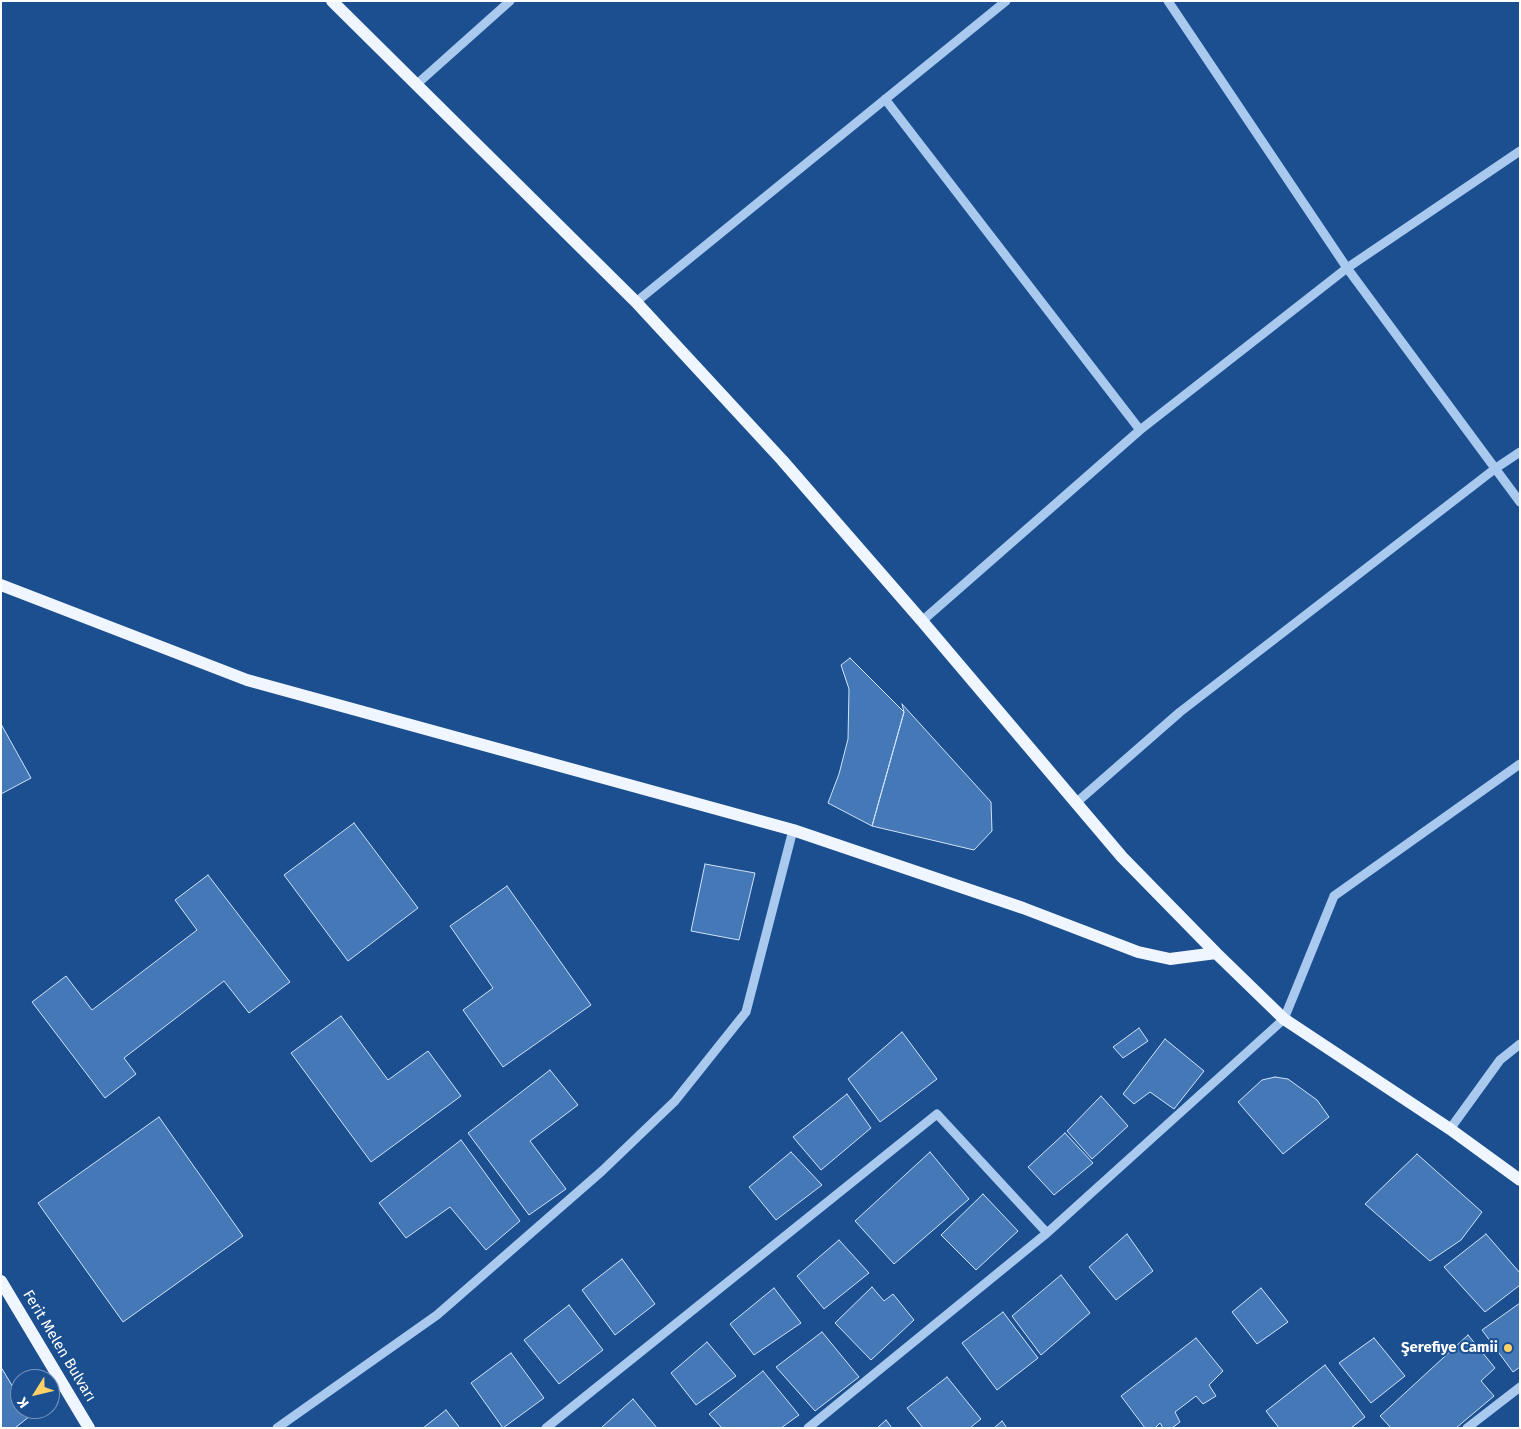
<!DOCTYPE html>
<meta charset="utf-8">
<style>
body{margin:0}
#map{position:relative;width:1521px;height:1429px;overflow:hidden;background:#1b4f8f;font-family:"Fira Sans",sans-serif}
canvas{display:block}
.frame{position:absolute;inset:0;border:2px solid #fff;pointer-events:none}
.north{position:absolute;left:10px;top:1369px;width:50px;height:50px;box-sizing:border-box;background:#1b4f8f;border:1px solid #7695bc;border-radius:50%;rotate:234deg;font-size:14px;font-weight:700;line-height:20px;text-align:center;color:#fff}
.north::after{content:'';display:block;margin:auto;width:18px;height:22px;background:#ffd166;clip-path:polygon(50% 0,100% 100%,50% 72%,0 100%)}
</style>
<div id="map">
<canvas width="1521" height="1429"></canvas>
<div class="frame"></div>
<div class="north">K</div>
</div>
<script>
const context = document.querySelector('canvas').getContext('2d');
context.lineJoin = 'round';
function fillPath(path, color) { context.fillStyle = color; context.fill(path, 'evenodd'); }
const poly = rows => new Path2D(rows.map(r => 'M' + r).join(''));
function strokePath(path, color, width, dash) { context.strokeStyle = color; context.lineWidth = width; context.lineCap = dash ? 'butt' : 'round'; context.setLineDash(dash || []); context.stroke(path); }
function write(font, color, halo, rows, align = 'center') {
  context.font = font + ' "Fira Sans",sans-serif'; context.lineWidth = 4; context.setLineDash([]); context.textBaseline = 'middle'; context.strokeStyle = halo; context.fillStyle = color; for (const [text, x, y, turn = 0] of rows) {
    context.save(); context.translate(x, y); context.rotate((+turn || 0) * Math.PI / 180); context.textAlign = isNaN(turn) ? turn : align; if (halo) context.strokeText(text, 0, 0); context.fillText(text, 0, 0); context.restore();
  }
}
const building = poly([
 [850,658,904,712,872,826,828,803,839,774,848,739,849,689,841,665,850,658],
 [902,704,991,802,992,831,974,850,872,826,904,712,902,704],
 [1,724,31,778,1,794,1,724],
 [354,823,418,908,348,961,284,875,354,823],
 [705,864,755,873,739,940,691,931,705,864],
 [208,875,290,982,249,1013,224,981,124,1058,136,1074,105,1098,32,1002,66,976,92,1010,197,930,175,900,208,875],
 [507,886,591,1005,503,1067,463,1010,493,988,450,926,507,886],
 [341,1016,388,1080,428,1051,461,1096,371,1162,291,1053,341,1016],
 [1139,1028,1148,1041,1123,1058,1113,1047,1139,1028],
 [902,1032,937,1079,880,1122,848,1079,902,1032],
 [1165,1039,1204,1071,1174,1109,1150,1092,1134,1104,1123,1094,1165,1039],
 [550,1070,578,1105,530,1141,566,1189,529,1215,468,1133,550,1070],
 [1275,1077,1288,1079,1317,1100,1329,1117,1283,1154,1238,1102,1262,1080,1275,1077],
 [847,1094,871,1128,821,1170,793,1137,847,1094],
 [1101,1096,1128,1126,1092,1159,1067,1131,1101,1096],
 [159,1117,243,1236,123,1322,38,1203,159,1117],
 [1065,1133,1093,1163,1054,1195,1028,1167,1065,1133],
 [461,1140,520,1221,486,1250,450,1207,406,1238,379,1203,461,1140],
 [791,1152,822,1185,776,1220,749,1187,791,1152],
 [930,1152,969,1199,894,1264,855,1221,930,1152],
 [1417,1154,1482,1212,1461,1240,1430,1261,1365,1204,1417,1154],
 [983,1194,1018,1231,976,1270,941,1235,983,1194],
 [1127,1234,1153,1271,1116,1300,1089,1267,1127,1234],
 [1486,1234,1520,1273,1520,1285,1485,1312,1444,1267,1486,1234],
 [839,1240,869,1273,824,1309,797,1276,839,1240],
 [622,1259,655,1304,615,1335,582,1290,622,1259],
 [1061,1275,1090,1313,1041,1355,1012,1316,1061,1275],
 [872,1287,884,1301,893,1294,914,1320,871,1360,835,1323,872,1287],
 [774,1288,801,1323,754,1355,730,1324,774,1288],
 [1261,1288,1288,1322,1257,1344,1232,1312,1261,1288],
 [1520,1303,1520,1367,1513,1372,1482,1330,1520,1303],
 [569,1305,603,1350,559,1384,524,1340,569,1305],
 [1003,1312,1038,1358,997,1390,962,1343,1003,1312],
 [822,1332,859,1377,815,1411,776,1367,822,1332],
 [1468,1335,1495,1368,1481,1381,1494,1396,1456,1428,1391,1428,1380,1416,1468,1335],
 [1196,1338,1223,1371,1209,1385,1216,1396,1203,1404,1196,1396,1175,1412,1180,1422,1172,1428,1163,1428,1160,1423,1155,1428,1145,1428,1121,1396,1196,1338],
 [1374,1338,1405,1376,1371,1403,1339,1363,1374,1338],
 [707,1342,736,1376,696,1405,671,1373,707,1342],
 [511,1353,544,1398,503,1428,471,1383,511,1353],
 [1325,1365,1365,1417,1351,1428,1279,1428,1266,1411,1325,1365],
 [1,1367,20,1399,20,1409,26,1409,30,1416,15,1428,1,1428,1,1367],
 [763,1371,799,1415,781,1428,722,1428,709,1414,763,1371],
 [947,1377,981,1419,970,1428,923,1428,907,1408,947,1377],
 [633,1399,657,1428,601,1428,633,1399],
 [446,1410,460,1428,423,1428,446,1410],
 [886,1420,892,1428,877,1428,886,1420],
 [1002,1421,1007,1428,994,1428,1002,1421]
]);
const minor = poly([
 [1168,1,1347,268,1520,502],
 [417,84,510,1],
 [885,99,1140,430],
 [636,302,1006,1],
 [922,621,1140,430,1347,268,1520,151],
 [1077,802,1180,712,1496,468,1520,452],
 [1450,1129,1500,1060,1520,1044],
 [277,1428,437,1315,602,1171,675,1101,746,1012,793,830],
 [546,1428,937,1114,1047,1233],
 [808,1428,1047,1233,1284,1019,1334,896,1520,764],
 [1467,1428,1520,1387]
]);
const major = poly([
 [332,1,636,302,782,460,922,621,1122,857,1216,953,1284,1019,1450,1129,1520,1180],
 [1,585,247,680,793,830,1023,908,1138,952,1170,959,1216,953],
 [1,1281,89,1428]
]);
const markers = [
 [1508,1348,5,"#ffd166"]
];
const streetNames = [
 ["Ferit Melen Bulvarı",59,1346,59]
];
const poiNames = [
 ["Şerefiye Camii",1498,1348]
];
fillPath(building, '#4478b7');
strokePath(building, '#cfe3fa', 1);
strokePath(minor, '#a9c9ee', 9);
strokePath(major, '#f0f6ff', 12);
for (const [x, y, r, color] of markers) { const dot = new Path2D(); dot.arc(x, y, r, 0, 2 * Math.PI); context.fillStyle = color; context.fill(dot); strokePath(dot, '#1b4f8f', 2); }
write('15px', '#fff', '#1b4f8f', streetNames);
write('bold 15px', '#fff', '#1b4f8f', poiNames, 'right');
</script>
